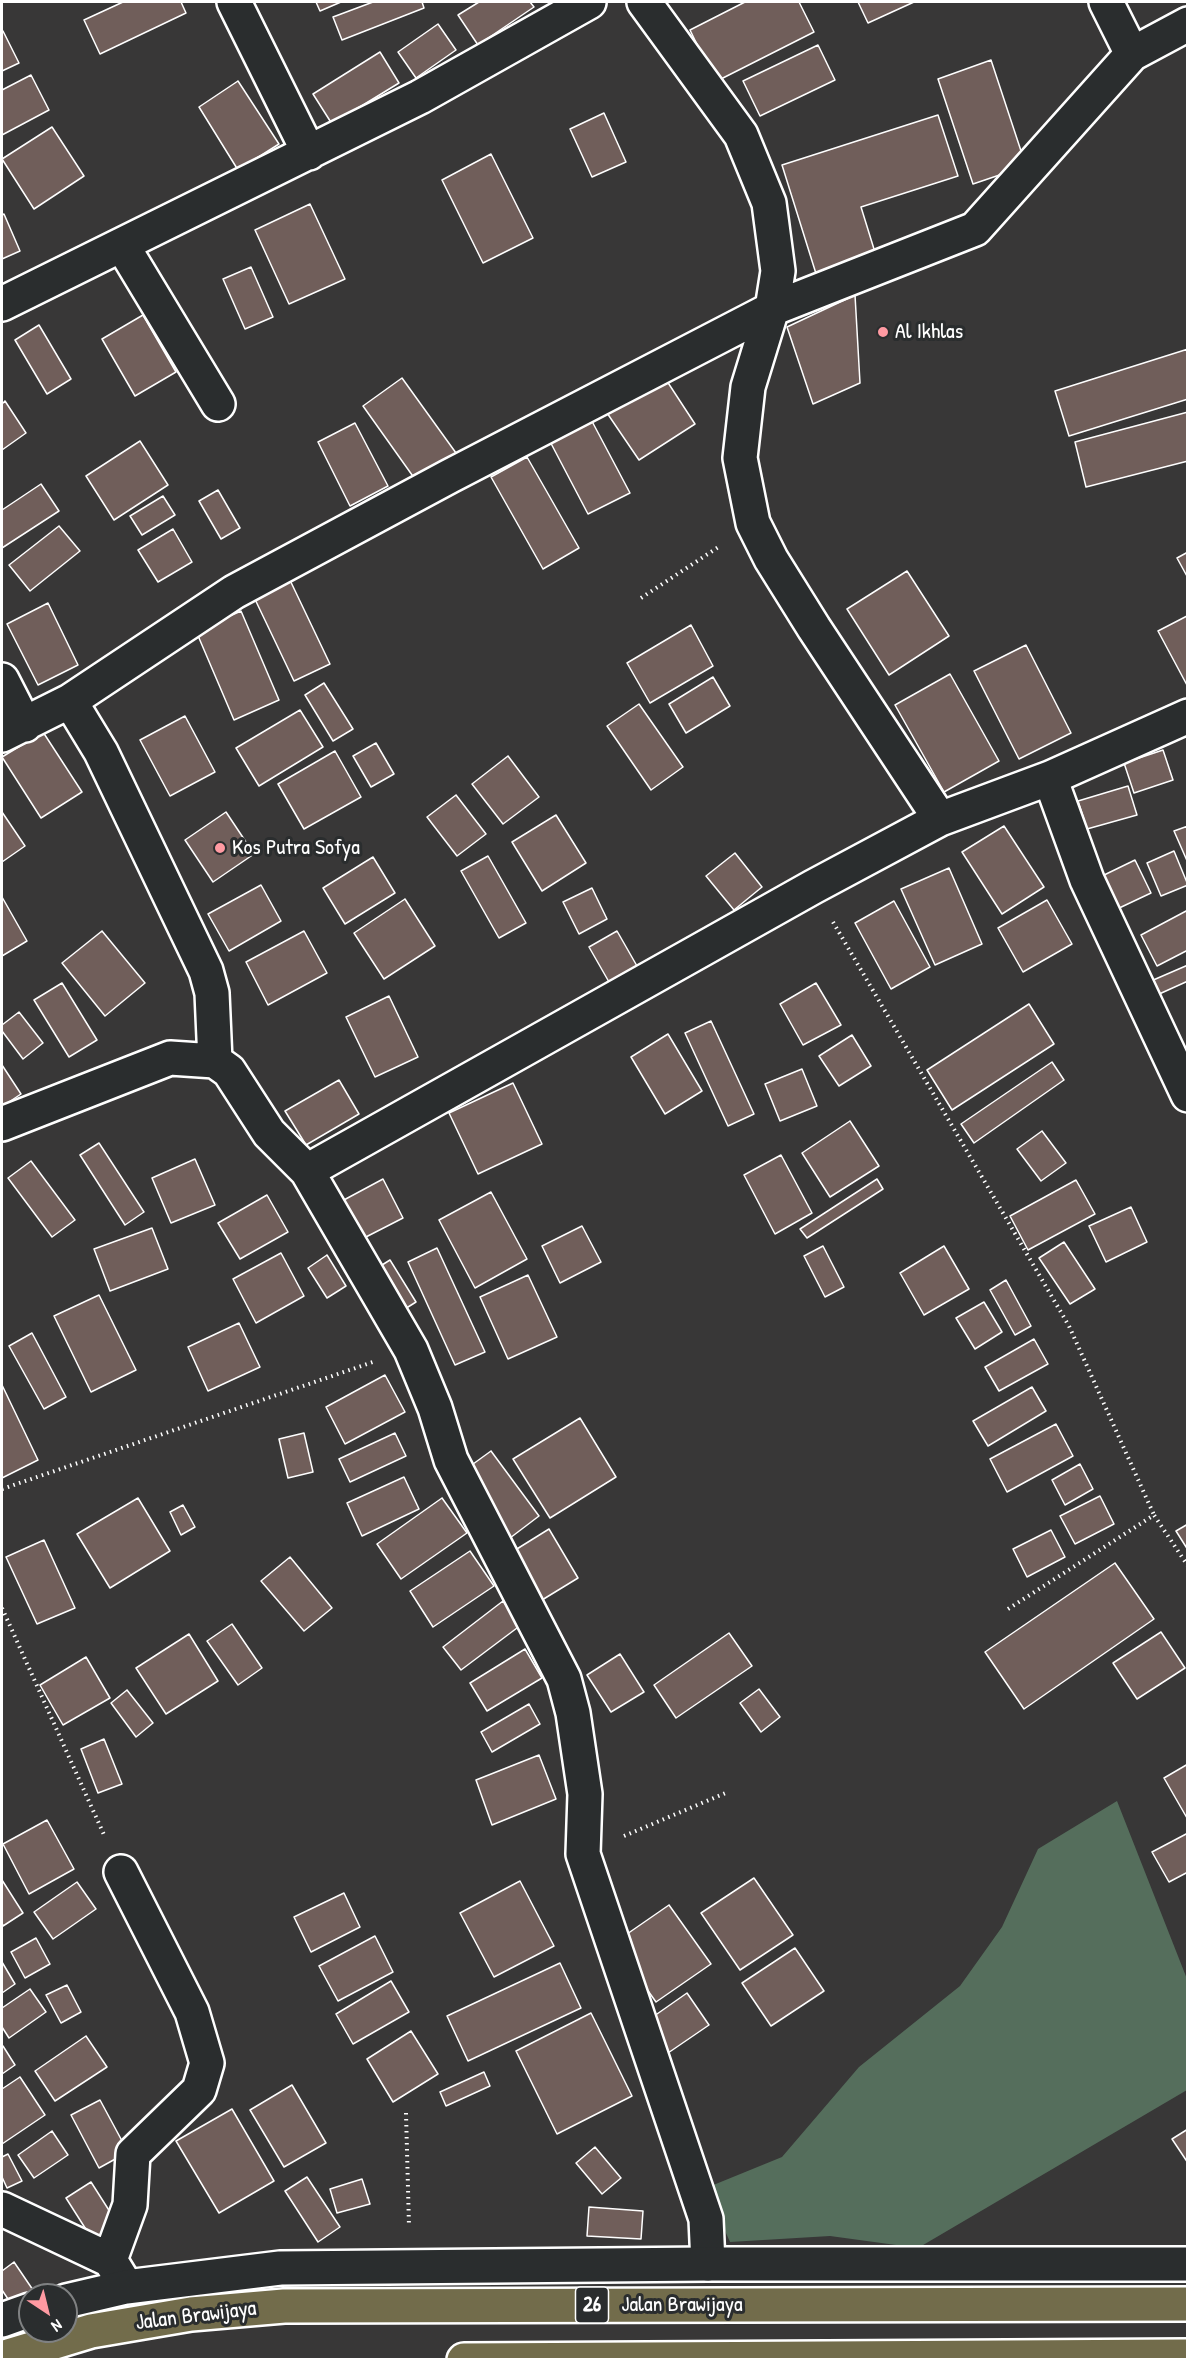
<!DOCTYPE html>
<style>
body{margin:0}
#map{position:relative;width:1189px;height:2361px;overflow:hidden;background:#383737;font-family:"Patrick Hand",sans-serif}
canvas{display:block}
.frame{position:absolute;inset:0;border:3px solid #fff;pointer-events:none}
.north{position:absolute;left:18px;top:2283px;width:60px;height:60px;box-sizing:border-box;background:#2a2d2e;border:2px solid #7f8182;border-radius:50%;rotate:145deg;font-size:16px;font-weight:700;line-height:24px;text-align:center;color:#fff}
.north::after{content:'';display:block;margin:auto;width:21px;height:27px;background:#ff9aa2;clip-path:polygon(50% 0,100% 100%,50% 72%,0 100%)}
</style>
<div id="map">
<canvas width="1189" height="2361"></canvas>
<div class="frame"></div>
<div class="north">N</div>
</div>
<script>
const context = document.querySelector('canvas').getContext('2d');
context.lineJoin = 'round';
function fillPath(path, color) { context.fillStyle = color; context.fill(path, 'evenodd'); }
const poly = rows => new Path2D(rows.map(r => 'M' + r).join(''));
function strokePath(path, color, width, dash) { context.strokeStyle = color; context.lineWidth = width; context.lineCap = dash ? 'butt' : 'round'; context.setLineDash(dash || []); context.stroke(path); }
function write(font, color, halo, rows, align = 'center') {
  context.font = font + ' "Patrick Hand",sans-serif'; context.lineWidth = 6; context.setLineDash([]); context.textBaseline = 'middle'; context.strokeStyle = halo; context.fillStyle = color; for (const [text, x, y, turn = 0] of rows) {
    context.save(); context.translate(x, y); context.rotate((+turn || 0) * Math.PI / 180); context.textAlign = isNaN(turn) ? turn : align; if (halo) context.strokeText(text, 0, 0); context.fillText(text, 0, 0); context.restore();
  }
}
const green = poly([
 [1117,1801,1187,1979,1187,2090,918,2248,830,2236,730,2242,706,2188,782,2157,859,2067,960,1986,1002,1927,1038,1849]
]);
const building = poly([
 [123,2,181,2,186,13,100,54,84,20,123,2],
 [316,2,341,2,320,11,316,2],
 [373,2,422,2,424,8,342,40,333,17,373,2],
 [479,2,530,2,534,7,478,45,458,15,479,2],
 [745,2,799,2,814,32,715,82,690,30,745,2],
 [858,2,914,2,868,23,858,2],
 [438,24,456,50,416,78,398,52,438,24],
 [3,31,19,63,2,71,2,32,3,31],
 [818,45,835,80,760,116,743,81,818,45],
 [380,52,399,83,332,124,313,94,380,52],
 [991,60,1026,166,973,184,938,79,991,60],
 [31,75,49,110,2,135,2,90,31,75],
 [238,81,279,144,238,170,199,107,238,81],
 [604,113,626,162,592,177,570,129,604,113],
 [938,115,958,176,861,207,878,262,818,280,782,165,938,115],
 [52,127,84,176,34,209,2,159,52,127],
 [491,154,533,238,483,263,442,180,491,154],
 [310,204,345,279,289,304,255,230,310,204],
 [4,214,20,251,2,259,2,215,4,214],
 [251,267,273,317,245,329,223,279,251,267],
 [855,295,860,383,813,404,787,327,855,295],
 [143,315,176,372,135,396,102,339,143,315],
 [39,325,71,379,47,394,15,340,39,325],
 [1188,349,1188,399,1069,436,1055,391,1188,349],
 [661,372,695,424,639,460,605,410,661,372],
 [402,378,456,453,417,482,363,406,402,378],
 [5,401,26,433,2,450,2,404,5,401],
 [586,410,630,493,588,514,545,432,586,410],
 [1188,412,1188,461,1086,487,1075,442,1188,412],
 [355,423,388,486,350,506,318,442,355,423],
 [140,441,168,485,114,520,86,476,140,441],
 [527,457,579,548,543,569,491,477,527,457],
 [41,484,59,511,2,548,2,510,41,484],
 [218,490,240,528,221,539,199,501,218,490],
 [163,496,175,515,142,535,130,516,163,496],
 [59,526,80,551,30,591,9,565,59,526],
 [173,529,192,562,158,582,138,550,173,529],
 [1188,552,1188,578,1177,558,1188,552],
 [907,571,949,636,889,675,847,609,907,571],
 [288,576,330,664,294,681,252,593,288,576],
 [48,603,78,665,38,685,7,624,48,603],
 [241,611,279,700,234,720,196,631,241,611],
 [1187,616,1188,617,1188,687,1158,631,1187,616],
 [691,625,713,666,650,703,627,663,691,625],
 [1026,645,1071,733,1019,759,974,671,1026,645],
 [950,674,999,761,944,792,895,705,950,674],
 [713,677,730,706,686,733,669,704,713,677],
 [324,683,353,729,333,741,305,695,324,683],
 [639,704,683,767,651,790,607,726,639,704],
 [300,710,323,747,259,786,236,748,300,710],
 [185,716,215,772,170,796,140,740,185,716],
 [43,732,82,792,41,818,2,757,43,732],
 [376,743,394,774,371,787,353,756,376,743],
 [1163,750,1173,780,1134,793,1124,763,1163,750],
 [335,751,361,797,304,829,278,784,335,751],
 [508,756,539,797,503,824,472,784,508,756],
 [1128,786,1137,815,1087,829,1078,801,1128,786],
 [456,795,486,834,457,856,427,817,456,795],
 [2,812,25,846,2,862,2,812],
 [226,812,254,854,213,882,185,840,226,812],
 [556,815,586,863,542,891,512,842,556,815],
 [1004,826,1044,887,1002,914,962,852,1004,826],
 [1188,826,1188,863,1174,831,1188,826],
 [1174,851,1188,885,1161,896,1147,863,1174,851],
 [735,853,762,887,734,910,706,876,735,853],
 [488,856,526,923,499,938,461,871,488,856],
 [373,857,395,893,345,924,323,888,373,857],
 [1135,860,1151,893,1115,910,1100,877,1135,860],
 [949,868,982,944,935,965,901,889,949,868],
 [261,885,281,921,229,951,208,914,261,885],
 [592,888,607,919,579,934,563,902,592,888],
 [2,897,27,941,2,956,2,897],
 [405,899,435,946,384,979,354,933,405,899],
 [1047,900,1072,944,1023,972,998,928,1047,900],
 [894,901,930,967,891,989,855,923,894,901],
 [1188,910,1188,950,1157,966,1141,935,1188,910],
 [102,931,145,983,105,1016,62,963,102,931],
 [304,931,327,973,268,1005,246,962,304,931],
 [617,931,637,966,609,982,589,947,617,931],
 [1188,965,1188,981,1157,995,1151,981,1188,965],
 [62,983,97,1040,69,1057,34,1000,62,983],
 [816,983,841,1025,803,1045,780,1004,816,983],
 [389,996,418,1057,375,1077,346,1017,389,996],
 [1029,1004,1054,1044,952,1110,927,1070,1029,1004],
 [19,1012,43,1043,23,1059,2,1031,2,1025,19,1012],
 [711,1021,754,1114,728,1126,685,1033,711,1021],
 [668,1034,702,1091,665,1114,631,1057,668,1034],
 [852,1035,871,1066,839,1086,819,1056,852,1035],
 [1052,1062,1064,1080,974,1143,961,1124,1052,1062],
 [2,1065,21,1094,3,1106,2,1103,2,1065],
 [802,1069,817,1106,780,1121,765,1084,802,1069],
 [339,1080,359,1114,306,1145,285,1111,339,1080],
 [513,1083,542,1144,478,1174,449,1113,513,1083],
 [850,1121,879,1166,830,1197,802,1153,850,1121],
 [1042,1131,1066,1163,1041,1181,1017,1149,1042,1131],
 [99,1143,144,1212,125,1225,80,1155,99,1143],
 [781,1155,812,1213,775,1234,744,1175,781,1155],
 [195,1159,215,1205,171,1223,152,1178,195,1159],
 [31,1161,75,1220,52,1237,8,1178,31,1161],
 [383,1179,403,1218,362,1239,342,1201,383,1179],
 [877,1179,883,1189,807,1238,800,1229,877,1179],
 [1076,1180,1095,1214,1028,1250,1010,1216,1076,1180],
 [491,1192,527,1259,475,1288,439,1220,491,1192],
 [267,1195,288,1232,240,1259,218,1223,267,1195],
 [1131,1207,1147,1242,1106,1262,1089,1226,1131,1207],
 [582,1226,601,1262,560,1283,542,1246,582,1226],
 [152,1228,168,1269,110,1291,94,1249,152,1228],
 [1064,1242,1095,1289,1070,1304,1039,1258,1064,1242],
 [823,1246,844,1287,825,1297,804,1256,823,1246],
 [944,1246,969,1289,924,1315,900,1273,944,1246],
 [437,1248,485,1352,455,1365,408,1262,437,1248],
 [281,1253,304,1296,256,1323,233,1279,281,1253],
 [327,1255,346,1286,327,1298,308,1268,327,1255],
 [390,1260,416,1302,400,1312,374,1270,390,1260],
 [528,1275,557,1337,508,1359,480,1297,528,1275],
 [1006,1280,1031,1326,1015,1335,990,1290,1006,1280],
 [99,1295,136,1370,91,1392,54,1316,99,1295],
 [984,1302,1002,1332,975,1349,956,1318,984,1302],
 [239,1323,260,1367,208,1391,188,1347,239,1323],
 [32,1333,66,1397,44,1409,9,1346,32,1333],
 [1034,1339,1048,1364,999,1391,985,1367,1034,1339],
 [385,1375,405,1412,345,1444,326,1407,385,1375],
 [2,1385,38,1460,2,1478,2,1385],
 [1032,1387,1046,1411,988,1446,973,1421,1032,1387],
 [580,1418,616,1477,550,1518,513,1459,580,1418],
 [1056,1424,1073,1456,1007,1492,990,1459,1056,1424],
 [304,1433,313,1472,288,1478,279,1439,304,1433],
 [395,1433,406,1456,350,1482,339,1459,395,1433],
 [491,1451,539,1516,510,1538,462,1472,491,1451],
 [1080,1464,1093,1489,1065,1505,1052,1480,1080,1464],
 [404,1477,419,1509,362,1536,347,1503,404,1477],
 [1100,1496,1114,1524,1075,1544,1060,1516,1100,1496],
 [138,1498,170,1551,110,1588,77,1534,138,1498],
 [442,1498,467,1533,401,1579,377,1544,442,1498],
 [183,1505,195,1527,181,1535,170,1512,183,1505],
 [1188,1524,1188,1550,1176,1531,1188,1524],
 [549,1529,578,1578,542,1600,512,1552,549,1529],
 [1051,1530,1065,1557,1027,1577,1013,1549,1051,1530],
 [44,1540,75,1608,37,1624,6,1557,44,1540],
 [470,1551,494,1586,433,1627,410,1591,470,1551],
 [290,1557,332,1608,304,1631,261,1581,290,1557],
 [1115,1563,1154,1619,1024,1709,985,1652,1115,1563],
 [503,1601,521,1625,461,1670,443,1647,503,1601],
 [232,1624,262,1668,238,1685,207,1641,232,1624],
 [1161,1632,1185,1668,1137,1699,1113,1663,1161,1632],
 [729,1633,752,1666,676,1718,654,1685,729,1633],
 [189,1634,218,1681,166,1714,136,1668,189,1634],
 [525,1649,542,1678,487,1711,470,1683,525,1649],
 [620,1654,644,1692,611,1712,587,1675,620,1654],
 [86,1657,110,1698,63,1725,40,1685,86,1657],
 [759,1689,780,1717,761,1732,740,1703,759,1689],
 [127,1690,153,1723,136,1737,111,1703,127,1690],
 [529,1704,540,1724,492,1752,481,1732,529,1704],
 [104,1739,122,1784,98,1793,81,1749,104,1739],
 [539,1755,556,1799,492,1825,476,1780,539,1755],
 [1188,1764,1188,1818,1187,1818,1164,1778,1188,1764],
 [47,1820,74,1869,29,1894,3,1844,47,1820],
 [1188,1833,1188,1872,1169,1882,1152,1852,1188,1833],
 [754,1878,793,1935,740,1970,701,1913,754,1878],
 [2,1880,23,1913,3,1926,2,1923,2,1880],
 [520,1881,554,1946,494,1977,460,1913,520,1881],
 [77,1882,96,1909,53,1939,34,1912,77,1882],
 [344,1893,360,1927,311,1952,294,1917,344,1893],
 [669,1905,711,1964,656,2002,614,1943,669,1905],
 [375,1936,393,1972,338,2001,319,1966,375,1936],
 [36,1938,50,1964,25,1978,11,1952,36,1938],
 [795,1948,824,1991,771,2026,742,1983,795,1948],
 [2,1962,15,1984,2,1993,2,1962],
 [560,1963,581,2008,468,2061,447,2016,560,1963],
 [391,1981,409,2012,353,2044,336,2014,391,1981],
 [67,1985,81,2012,61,2023,46,1995,67,1985],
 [30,1989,46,2012,9,2038,2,2027,2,2008,30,1989],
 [687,1993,709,2025,668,2053,647,2021,687,1993],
 [591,2013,632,2096,557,2134,516,2051,591,2013],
 [411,2031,438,2074,393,2102,367,2059,411,2031],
 [86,2036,107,2067,55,2101,35,2071,86,2036],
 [3,2046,15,2065,2,2074,2,2047,3,2046],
 [484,2072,490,2086,446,2106,440,2092,484,2072],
 [20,2077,45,2115,2,2144,2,2089,20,2077],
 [292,2085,326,2143,284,2167,250,2110,292,2085],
 [100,2100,128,2152,99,2168,71,2115,100,2100],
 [232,2109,274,2181,219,2213,176,2141,232,2109],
 [1188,2129,1188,2163,1172,2139,1188,2129],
 [52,2131,68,2155,34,2178,18,2155,52,2131],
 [595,2147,621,2178,602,2194,576,2163,595,2147],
 [8,2154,22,2181,7,2188,2,2177,2,2157,8,2154],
 [307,2177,340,2227,318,2242,285,2191,307,2177],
 [362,2179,370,2204,337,2213,330,2189,362,2179],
 [91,2182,119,2226,94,2242,66,2198,91,2182],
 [589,2207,643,2211,641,2239,587,2236,589,2207],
 [14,2262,33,2290,12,2305,2,2290,2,2271,14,2262]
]);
const path = poly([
 [641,598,720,546],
 [833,922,1069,1326,1154,1515],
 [2,1489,373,1362],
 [2,1608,105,1837],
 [1008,1609,1154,1515,1188,1566],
 [624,1836,728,1792],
 [406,2113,409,2226]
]);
const street = poly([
 [234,2,309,153],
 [644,2,741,135,769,203,778,271,772,309,748,387,740,458,753,523,771,559,814,628,940,819,1050,778,1188,716],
 [1106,2,1132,54],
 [122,245,218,404],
 [2,304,420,97,589,2],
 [2,680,25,725],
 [70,701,234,592,450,476,772,309,975,229,1132,54,1188,24],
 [2,735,70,701,101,752,206,971,212,993,215,1061],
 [1050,778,1087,880,1188,1095],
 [2,1124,170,1058,215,1061,229,1071,269,1133,307,1171,411,1350,435,1408,451,1460,564,1679,573,1713,585,1794,583,1854,706,2219,708,2264],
 [307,1171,813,887,940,819],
 [2,2209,110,2260,121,2278],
 [110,2260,130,2205,133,2154,199,2090,207,2063,192,2012,121,1872]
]);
const secondary = poly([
 [66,2301,126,2287,280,2268,708,2264,1188,2264],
 [2,2320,30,2310]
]);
const highway = poly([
 [2,2358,91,2331,191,2314,284,2306,1188,2304],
 [464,2360,1188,2356]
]);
const markers = [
 [883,332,6,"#ff9aa2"],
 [220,848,6,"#ff9aa2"]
];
const shields = [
 [592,2305,33]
];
const shieldNames = [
 ["26",592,2305]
];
const poiNames = [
 ["Al Ikhlas",895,332],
 ["Kos Putra Sofya",232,848]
];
const streetNames = [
 ["Jalan Brawijaya",682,2305],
 ["Jalan Brawijaya",196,2316,-7]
];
fillPath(green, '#556e5c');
fillPath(building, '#705e5a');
strokePath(building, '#fff', 1.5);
strokePath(street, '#fff', 38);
strokePath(secondary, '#fff', 38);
strokePath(highway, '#fff', 38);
strokePath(path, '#fff', 4, [1.5, 4.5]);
strokePath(street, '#2a2d2e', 33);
strokePath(secondary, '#2a2d2e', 33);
strokePath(highway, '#726c4b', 33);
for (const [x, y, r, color] of markers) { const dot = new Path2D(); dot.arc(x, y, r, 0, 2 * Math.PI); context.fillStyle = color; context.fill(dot); strokePath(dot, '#2a2d2e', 2); }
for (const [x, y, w] of shields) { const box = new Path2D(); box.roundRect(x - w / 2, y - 18, w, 36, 4.5); context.fillStyle = '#2a2d2e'; context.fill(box); strokePath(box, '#fff', 1.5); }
write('bold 21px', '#fff', null, shieldNames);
write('22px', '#fff', '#2a2d2e', poiNames, 'left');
write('22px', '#fff', '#2a2d2e', streetNames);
</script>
